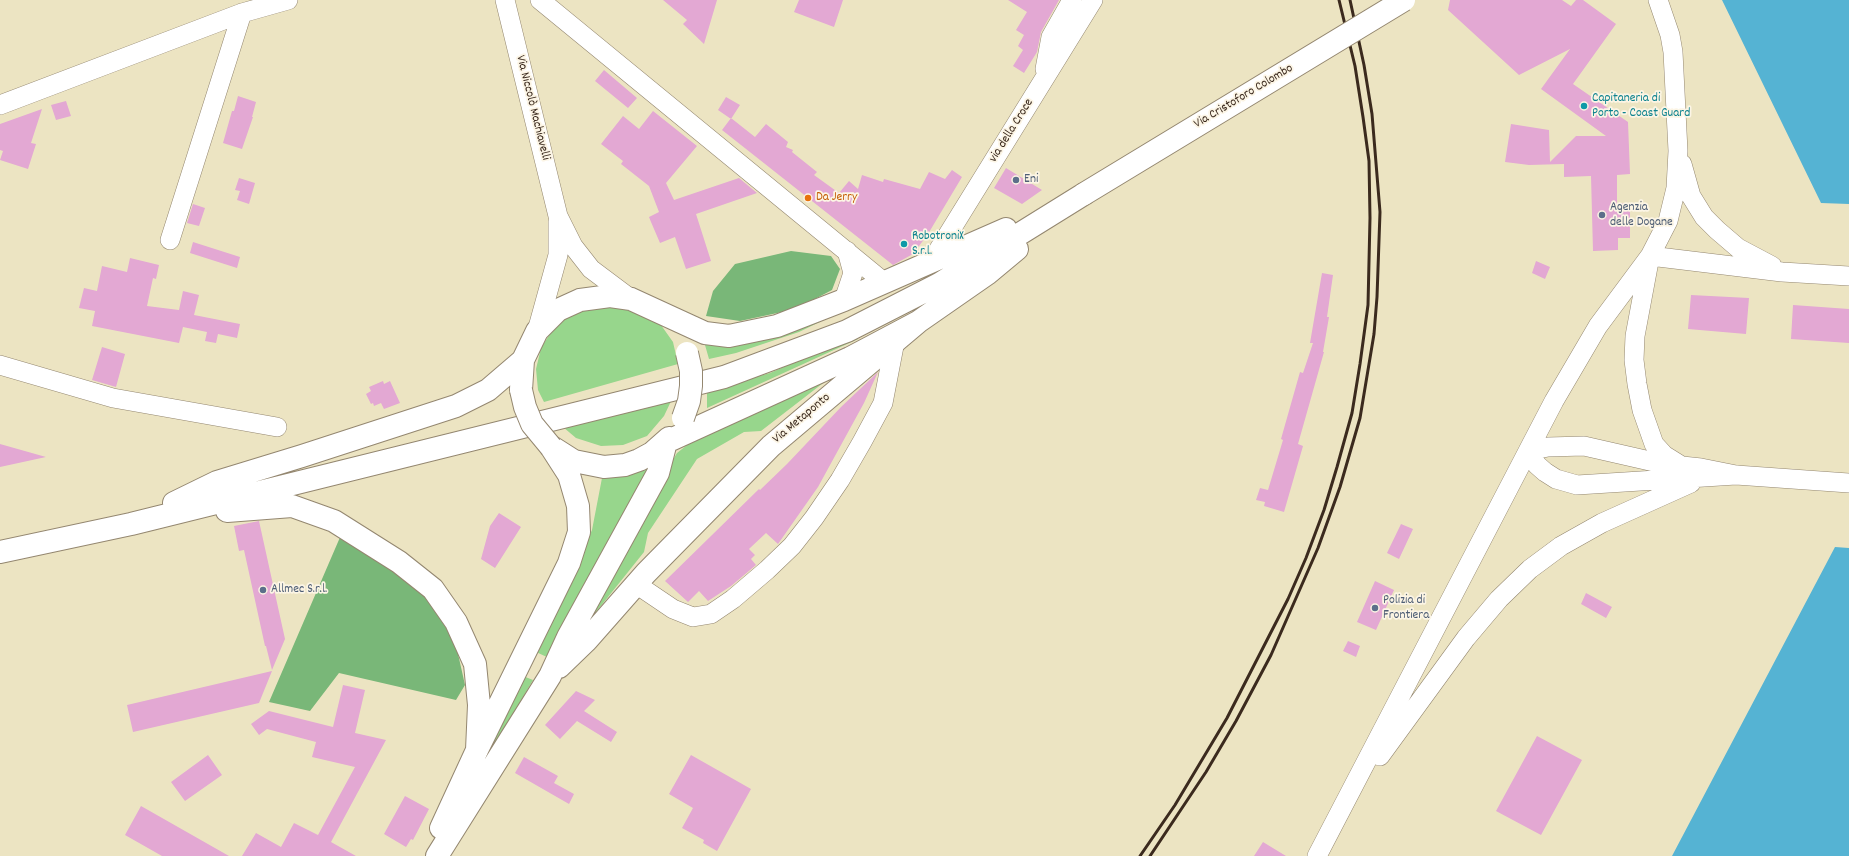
<!DOCTYPE html>
<meta charset="utf-8">
<style>
body{margin:0}
canvas{display:block;background:#ece4c2}
</style>
<canvas width="1849" height="856"></canvas>
<script>
const context = document.querySelector('canvas').getContext('2d');
context.lineJoin = 'round';
function fillPath(path, color) { context.fillStyle = color; context.fill(path, 'evenodd'); }
const poly = rows => new Path2D(rows.map(r => 'M' + r).join(''));
function strokePath(path, color, width, dash) { context.strokeStyle = color; context.lineWidth = width; context.lineCap = dash ? 'butt' : 'round'; context.setLineDash(dash || []); context.stroke(path); }
function write(font, color, halo, rows, align = 'center') {
  context.font = font + ' Dekko,sans-serif'; context.lineWidth = 3.5; context.setLineDash([]); context.textBaseline = 'middle'; context.strokeStyle = halo; context.fillStyle = color; for (const [text, x, y, turn = 0] of rows) {
    context.save(); context.translate(x, y); context.rotate((+turn || 0) * Math.PI / 180); context.textAlign = isNaN(turn) ? turn : align; if (halo) context.strokeText(text, 0, 0); context.fillText(text, 0, 0); context.restore();
  }
}
const green = poly([
 [900,283,799,332,736,353,709,359,705,345,789,329],
 [625,305,656,318,673,342,678,364,544,402,538,390,536,369,541,348,553,329,573,309],
 [855,336,858,339,707,408,707,391,770,373],
 [840,370,761,431,744,432,697,459,648,533,644,552,588,622,663,476,677,453,701,434],
 [673,397,664,416,647,436,623,445,601,446,576,438,563,427],
 [649,469,549,658,536,652,592,530,602,478],
 [523,676,533,680,461,803]
]);
const forest = poly([
 [791,251,831,256,840,269,832,290,796,309,740,321,706,316,713,291,735,264],
 [341,535,383,563,428,597,454,636,465,685,456,700,339,673,310,711,269,702]
]);
const water = poly([
 [1722,0,1849,0,1849,204,1821,203],
 [1835,547,1849,548,1849,856,1672,856]
]);
const building = poly([
 [663,0,717,0,704,44,683,24,687,20],
 [799,0,843,0,834,27,794,12],
 [1008,0,1059,0,1041,32,1037,52,1024,73,1013,66,1023,50,1018,46,1024,35,1016,30,1027,12],
 [1450,0,1562,0,1571,6,1576,0,1583,0,1616,24,1573,84,1628,122,1630,174,1617,175,1617,203,1630,203,1630,238,1618,238,1618,250,1593,251,1591,176,1564,177,1564,164,1529,165,1505,162,1511,124,1549,130,1550,162,1576,136,1606,136,1541,89,1570,49,1519,75,1448,10],
 [604,70,637,98,628,108,595,81],
 [238,96,256,102,252,117,253,117,242,149,223,143,232,111,234,111],
 [726,97,740,105,731,119,718,110],
 [66,101,71,116,56,120,51,105],
 [42,109,31,143,36,144,28,169,0,160,3,151,0,150,0,124],
 [653,111,697,146,666,183,674,200,739,178,757,193,696,214,711,261,686,269,675,237,660,243,651,222,649,217,659,212,649,186,621,164,623,161,601,144,623,116,639,129],
 [731,118,755,137,766,124,788,142,786,147,793,150,792,152,817,172,814,175,839,193,849,181,858,189,862,175,883,182,884,179,920,189,929,172,945,179,952,170,962,177,928,234,913,254,893,265,722,130],
 [1006,168,1042,190,1022,204,994,188],
 [239,178,255,183,249,204,237,200,240,191,235,190],
 [193,204,205,208,199,226,187,223],
 [193,242,240,257,237,268,190,253],
 [130,258,159,265,156,279,153,278,147,306,179,310,183,291,199,295,194,315,240,324,237,338,218,334,216,343,205,341,207,332,183,327,179,343,92,326,95,311,79,308,84,288,97,291,102,266,127,272],
 [1536,261,1550,267,1545,279,1532,273],
 [1322,273,1333,275,1327,317,1329,317,1323,352,1324,352,1298,444,1303,446,1284,512,1264,506,1265,502,1256,500,1260,488,1268,490,1283,440,1281,439,1300,372,1303,373,1313,343,1310,343],
 [1691,295,1749,298,1746,334,1688,329],
 [1793,305,1849,309,1849,343,1791,339],
 [102,347,125,354,116,387,92,380],
 [878,372,864,403,818,487,778,544,766,533,749,549,755,555,751,559,756,565,731,586,708,601,699,591,688,602,665,581,759,489,760,490,787,464,841,407],
 [383,381,384,384,390,381,400,403,384,409,381,403,374,406,373,403,371,404,366,394,371,391,369,387],
 [0,444,46,457,0,467],
 [499,513,521,527,495,568,481,559,490,526],
 [259,521,285,639,272,670,266,646,265,646,244,550,239,551,234,526],
 [1401,524,1413,529,1399,559,1387,553],
 [1375,581,1394,590,1376,630,1357,622],
 [1586,593,1612,607,1606,618,1581,604],
 [1348,641,1360,646,1356,657,1343,651],
 [272,671,259,703,133,732,127,705],
 [343,685,365,690,355,733,386,740,331,842,356,856,242,856,256,833,281,847,294,823,318,835,355,767,312,757,316,742,267,729,259,735,251,724,269,711,333,727],
 [576,691,595,700,584,711,617,732,611,742,577,721,560,739,545,725],
 [1537,736,1582,760,1541,835,1496,811],
 [208,755,222,775,185,801,171,782],
 [691,755,751,789,717,851,703,843,704,840,682,828,693,808,669,794],
 [524,757,558,776,554,783,574,794,569,804,515,773],
 [405,796,429,809,413,840,411,839,406,847,384,834],
 [141,806,229,856,162,856,125,835],
 [1263,842,1286,856,1254,856]
]);
const minor = poly([
 [505,0,558,216,573,246,591,269,631,299],
 [540,0,885,283],
 [1045,69,1051,37,1072,0],
 [0,105,242,13,288,0],
 [1682,164,1691,196,1704,217,1717,230,1738,248,1772,266],
 [170,240,242,13],
 [931,262,1093,0],
 [844,300,853,273,847,251],
 [537,331,558,255,558,221],
 [0,365,113,398,277,427],
 [1680,465,1664,455,1654,444,1642,410,1637,384,1634,360,1635,336,1650,256,1782,272,1849,276],
 [1736,475,1577,485,1556,479,1545,472,1537,465,1528,451,1548,447,1584,446,1663,464,1701,468,1736,475,1849,483],
 [636,584,673,609,693,617,711,614,733,599,767,570,792,546,814,518,840,480,862,442,883,403,895,341],
 [1380,756,1466,638,1499,599,1530,569,1561,546,1602,523,1691,483],
 [1317,856,1554,401,1598,326,1650,256,1668,221,1676,188,1678,151,1673,52,1670,35,1658,0]
]);
const major = poly([
 [521,390,523,360,537,331,558,310,580,300,610,296,631,299,705,333,729,336,777,326,844,300,1006,229],
 [552,447,574,461,604,467,625,465,639,460,652,453,669,438],
 [174,503,217,482,302,456,456,406,488,390,523,360],
 [227,511,292,506,334,521,399,562,433,589,456,622,475,664,479,705,477,750],
 [0,552,131,524,724,377,847,331,939,284,1084,194],
 [559,667,587,640,646,573,771,446,918,322,987,274,1017,249],
 [441,828,477,750,569,563,579,532,578,506,569,475,551,447],
 [437,856,550,676,568,637,658,473,666,442,850,358,918,322]
]);
const rail = poly([
 [1140,856,1175,805,1227,718,1288,599,1306,558,1324,510,1337,467,1352,413,1360,364,1368,305,1370,218,1369,161,1363,117,1355,66,1339,0],
 [1150,856,1206,772,1236,721,1271,655,1318,548,1340,487,1360,418,1374,334,1377,297,1380,212,1372,114,1364,65,1350,0]
]);
const majorBridge = poly([
 [1084,194,1404,0],
 [521,390,525,407,532,424,551,447],
 [683,418,689,401,691,386,691,371,687,353]
]);
const markers = [
 [1584,106,4,"#0f9aa8"],
 [1016,180,4,"#5c6f8a"],
 [808,198,4,"#e8710a"],
 [1602,215,4,"#5c6f8a"],
 [904,244,4,"#0f9aa8"],
 [263,590,4,"#5c6f8a"],
 [1375,608,4,"#5c6f8a"]
];
const streetNames = [
 ["Via Cristoforo Colombo",1244,97,-31],
 ["Via Niccolò Machiavelli",532,108,76],
 ["via della Croce",1012,131,-58],
 ["Via Metaponto",802,419,-40]
];
const cultureNames = [
 ["Capitaneria di",1592,99],
 ["Porto - Coast Guard",1592,114],
 ["RobotroniX",912,237],
 ["S.r.l.",912,252]
];
const serviceNames = [
 ["Eni",1024,180],
 ["Agenzia",1610,208],
 ["delle Dogane",1610,223],
 ["Allmec S.r.l.",271,590],
 ["Polizia di",1383,601],
 ["Frontiera",1383,616]
];
const foodNames = [
 ["Da Jerry",816,198]
];
fillPath(green, '#97d68c');
fillPath(forest, '#79b778');
fillPath(water, '#55b3d3');
fillPath(building, '#e3a8d3');
strokePath(minor, '#948770', 20);
strokePath(major, '#948770', 24);
strokePath(minor, '#fff', 19);
strokePath(major, '#fff', 22);
strokePath(rail, '#3b2a1e', 3);
strokePath(majorBridge, '#948770', 24, []);
strokePath(majorBridge, '#fff', 22);
for (const [x, y, r, color] of markers) { const dot = new Path2D(); dot.arc(x, y, r, 0, 2 * Math.PI); context.fillStyle = color; context.fill(dot); strokePath(dot, '#fcf5e5', 1.5); }
write('13px', '#3b2a1e', '#fcf5e5', streetNames);
write('13px', '#0d838f', '#fcf5e5', cultureNames, 'left');
write('13px', '#4e5e75', '#fcf5e5', serviceNames, 'left');
write('13px', '#c56008', '#fcf5e5', foodNames, 'left');
</script>
